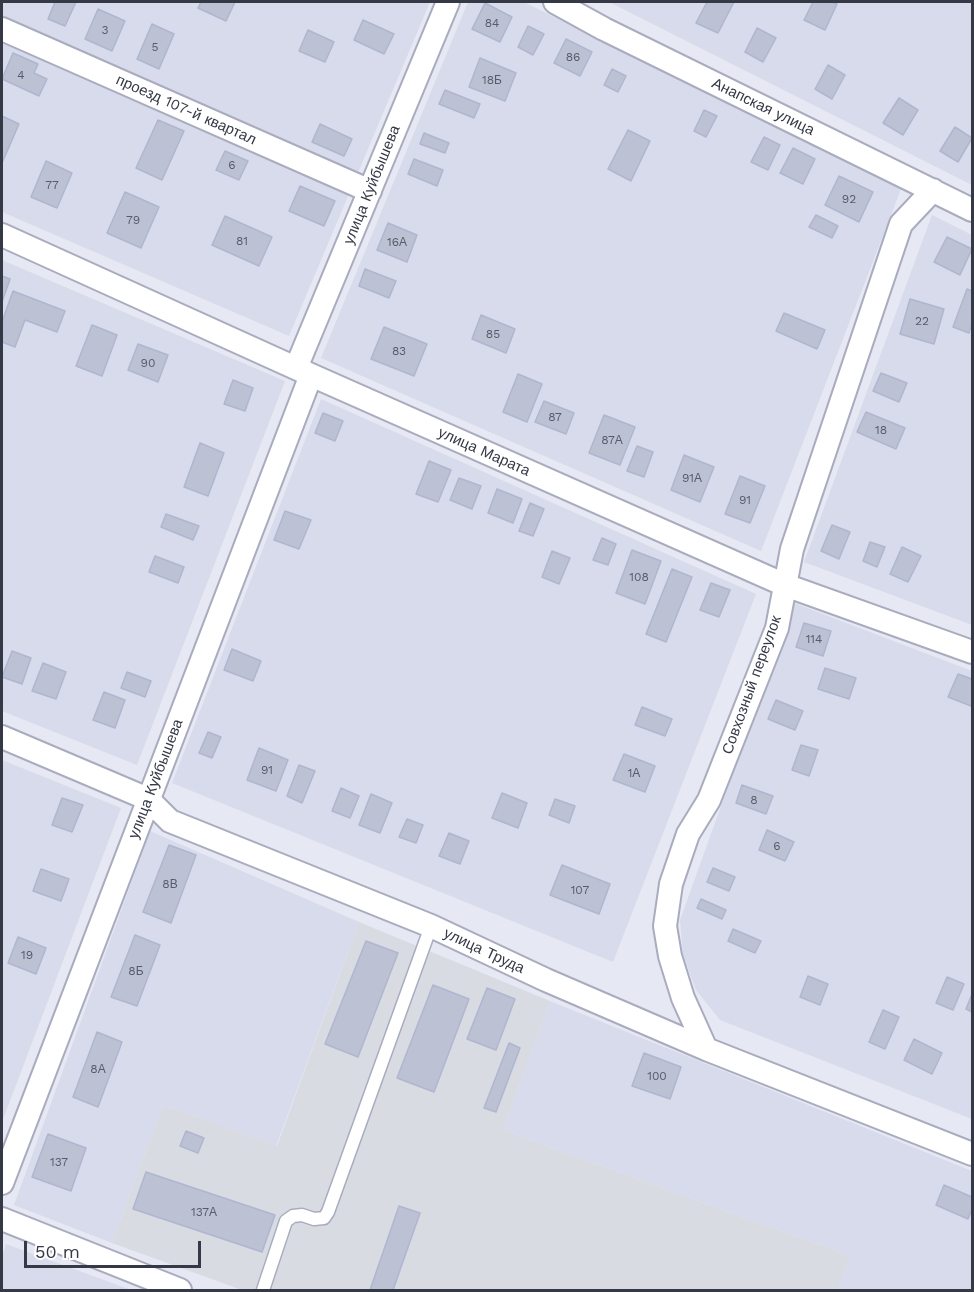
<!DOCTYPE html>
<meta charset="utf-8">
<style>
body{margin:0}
#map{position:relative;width:974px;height:1292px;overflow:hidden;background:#e6e8f3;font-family:"Work Sans",sans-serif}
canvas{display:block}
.frame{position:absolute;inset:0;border:3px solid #353946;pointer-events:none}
.scale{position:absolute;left:24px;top:1241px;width:177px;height:27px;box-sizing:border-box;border:3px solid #353946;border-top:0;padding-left:8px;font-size:18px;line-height:21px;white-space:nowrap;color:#353946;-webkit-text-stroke:4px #fff;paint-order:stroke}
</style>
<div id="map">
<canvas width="974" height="1292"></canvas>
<div class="frame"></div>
<div class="scale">50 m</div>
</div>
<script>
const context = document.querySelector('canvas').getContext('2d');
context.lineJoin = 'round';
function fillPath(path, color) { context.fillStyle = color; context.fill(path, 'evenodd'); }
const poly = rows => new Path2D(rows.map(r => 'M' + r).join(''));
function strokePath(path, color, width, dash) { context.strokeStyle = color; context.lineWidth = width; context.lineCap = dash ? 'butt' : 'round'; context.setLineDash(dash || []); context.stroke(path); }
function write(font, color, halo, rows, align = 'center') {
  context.font = font + ' "Work Sans",sans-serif'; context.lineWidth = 4.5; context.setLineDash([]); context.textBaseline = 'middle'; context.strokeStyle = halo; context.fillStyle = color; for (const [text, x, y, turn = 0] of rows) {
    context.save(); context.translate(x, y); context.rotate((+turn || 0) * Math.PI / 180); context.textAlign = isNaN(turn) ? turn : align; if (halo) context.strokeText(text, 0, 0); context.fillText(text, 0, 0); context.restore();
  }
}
const residential = poly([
 [2,2,430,2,289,336,2,212],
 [468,2,524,2,901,189,761,551,321,358],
 [609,2,972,2,972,185],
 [932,215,972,235,972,625,804,562],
 [2,260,285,381,137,765,2,711],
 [321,399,756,594,613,962,172,783],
 [794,603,972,671,972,1119,720,1020,696,990,683,955,680,920],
 [2,760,121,808,2,1122],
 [150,831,359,922,276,1146,163,1105,112,1243,14,1205],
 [550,1001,972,1171,972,1290,838,1290,850,1256,503,1130],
 [6,1244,131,1290,2,1290,2,1256]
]);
const industrial = poly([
 [359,922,550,1001,503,1130,850,1256,838,1290,242,1290,112,1243,163,1105,277,1146]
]);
const building = poly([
 [55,2,76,2,65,26,48,19,55,2],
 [201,2,235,2,226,21,198,8,201,2],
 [707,2,734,2,718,33,696,23,707,2],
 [813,2,832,2,837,4,825,30,804,20,813,2],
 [485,3,512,17,500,42,472,29,485,3],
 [98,9,125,21,112,51,85,39,98,9],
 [363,20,394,34,384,54,354,40,363,20],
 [152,24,174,34,159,69,137,59,152,24],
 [528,26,544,34,533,55,518,47,528,26],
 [757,28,776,38,763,62,745,52,757,28],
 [308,30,334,42,325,62,299,51,308,30],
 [566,39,592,52,580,76,554,63,566,39],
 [13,53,38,64,34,73,47,79,39,96,2,79,13,53],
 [480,58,516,73,505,101,469,87,480,58],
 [828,65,845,75,832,99,815,89,828,65],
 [612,69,626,76,618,92,604,85,612,69],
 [445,90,480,104,474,118,439,104,445,90],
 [899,98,918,110,903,135,883,123,899,98],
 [704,110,717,116,706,137,694,131,704,110],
 [2,116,19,124,2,163,2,116],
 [158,120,184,131,162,180,136,168,158,120],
 [320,124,352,139,344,156,312,142,320,124],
 [955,127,972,138,958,162,940,151,955,127],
 [628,130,650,141,631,181,608,169,628,130],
 [424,133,449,143,445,153,420,144,424,133],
 [764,137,780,145,768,170,751,162,764,137],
 [793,148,815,159,803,184,780,173,793,148],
 [225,151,248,161,239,180,216,170,225,151],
 [414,159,443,170,437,186,408,174,414,159],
 [46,161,72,173,57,208,31,197,46,161],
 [839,176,873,192,859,222,825,205,839,176],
 [300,186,335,201,324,226,289,211,300,186],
 [125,192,159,207,141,248,107,233,125,192],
 [816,215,838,226,832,238,809,227,816,215],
 [225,216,272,237,259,266,212,245,225,216],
 [388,223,417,235,407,262,377,250,388,223],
 [947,237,972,249,960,275,934,262,947,237],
 [365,269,396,281,389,298,359,286,365,269],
 [2,276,10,279,2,302,2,276],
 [967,289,972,291,972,323,969,333,953,327,967,289],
 [13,291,65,311,57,332,25,320,15,347,2,342,2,322,13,291],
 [910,299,944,309,934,344,900,334,910,299],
 [784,313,825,330,817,349,776,331,784,313],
 [481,315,515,329,506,353,472,339,481,315],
 [92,325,117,335,102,376,76,366,92,325],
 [384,327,427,344,414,376,371,359,384,327],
 [138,344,168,355,158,382,128,370,138,344],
 [881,373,907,383,899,402,873,391,881,373],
 [518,374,542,384,527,422,503,412,518,374],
 [233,380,253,388,245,411,224,404,233,380],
 [544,401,574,413,566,434,535,422,544,401],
 [866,412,905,428,896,449,857,432,866,412],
 [323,413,343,421,335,441,315,433,323,413],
 [604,415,635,427,620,465,589,453,604,415],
 [200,443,224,453,208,496,184,487,200,443],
 [637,446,653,452,644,477,627,471,637,446],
 [684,455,714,467,700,502,671,490,684,455],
 [429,461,451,470,438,502,416,494,429,461],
 [740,476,765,486,750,523,725,514,740,476],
 [459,478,481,486,472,509,450,500,459,478],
 [497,489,522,499,513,523,488,513,497,489],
 [530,503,544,509,533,536,519,531,530,503],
 [285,511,311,520,299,549,274,540,285,511],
 [166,514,199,526,193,540,161,527,166,514],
 [832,525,850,532,839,559,821,551,832,525],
 [602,538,616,544,608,565,593,560,602,538],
 [870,542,885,547,877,567,863,561,870,542],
 [902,547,921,556,908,582,890,574,902,547],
 [632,550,661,561,645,604,616,593,632,550],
 [552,551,570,558,559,584,542,577,552,551],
 [155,556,184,567,178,583,149,572,155,556],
 [672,569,692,577,666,642,646,634,672,569],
 [711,583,730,590,719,617,700,610,711,583],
 [804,623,831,631,823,656,796,647,804,623],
 [232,649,261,661,253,681,224,670,232,649],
 [12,651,31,658,22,684,2,677,12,651],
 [43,663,66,672,56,699,32,691,43,663],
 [825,668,856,678,849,699,818,689,825,668],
 [127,672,151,681,145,697,121,688,127,672],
 [958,674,972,679,972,702,971,706,948,697,958,674],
 [104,692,125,700,115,728,93,720,104,692],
 [776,700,803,711,795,730,768,719,776,700],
 [642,707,672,719,665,736,635,725,642,707],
 [208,732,221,737,212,758,199,753,208,732],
 [801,745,818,750,809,776,792,770,801,745],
 [259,748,288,760,276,791,247,780,259,748],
 [624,754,655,766,645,792,613,780,624,754],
 [299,765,315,771,302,803,287,796,299,765],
 [742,785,773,796,766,814,736,803,742,785],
 [341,788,359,796,350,818,332,811,341,788],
 [502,793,527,803,518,828,492,818,502,793],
 [371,794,392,803,380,833,359,825,371,794],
 [62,798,83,805,72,832,52,825,62,798],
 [555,799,575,806,569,823,549,815,555,799],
 [407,819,423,825,416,843,399,837,407,819],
 [767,830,794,842,785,861,759,850,767,830],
 [449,833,469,841,460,864,439,856,449,833],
 [169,845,196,855,171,923,143,912,169,845],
 [562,865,610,884,599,914,550,895,562,865],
 [713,868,735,877,729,891,707,882,713,868],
 [41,869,69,879,61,901,33,891,41,869],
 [701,899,726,910,722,919,697,908,701,899],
 [733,929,761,941,755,953,728,941,733,929],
 [135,935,160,945,137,1006,111,997,135,935],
 [18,937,46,948,36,974,8,963,18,937],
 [366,941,398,953,358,1057,325,1044,366,941],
 [808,976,828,984,820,1005,800,997,808,976],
 [947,977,964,984,953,1010,936,1003,947,977],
 [433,985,469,999,434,1092,397,1078,433,985],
 [487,988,515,999,496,1050,467,1039,487,988],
 [972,994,972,1012,966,1009,972,994],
 [883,1010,899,1017,885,1049,869,1042,883,1010],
 [97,1032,122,1042,98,1107,73,1097,97,1032],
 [914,1039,942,1053,932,1074,904,1060,914,1039],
 [509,1043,520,1048,496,1112,484,1108,509,1043],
 [644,1053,681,1067,670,1099,632,1086,644,1053],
 [186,1131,204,1138,198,1153,180,1146,186,1131],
 [48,1134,86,1148,71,1191,32,1177,48,1134],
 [146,1172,275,1215,262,1252,133,1209,146,1172],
 [944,1185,972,1197,972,1209,968,1219,936,1205,944,1185],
 [399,1206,420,1213,393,1290,370,1290,399,1206]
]);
const lane = poly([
 [263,1290,286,1221,293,1216,302,1215,314,1219,324,1218,328,1212,431,926]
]);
const street = poly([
 [555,2,604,29,972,210],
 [2,29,370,191],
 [2,235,311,375,785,585,972,652],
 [296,368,448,2],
 [2,737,148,799,170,821,431,926,546,980,706,1049,972,1154],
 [706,1049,683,998,670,956,665,926,671,884,688,834,709,800,777,628,792,549,901,224,933,190],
 [2,1183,311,375],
 [2,1219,180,1290]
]);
const numberNames = [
 ["84",492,23],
 ["3",105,30],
 ["5",155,47],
 ["86",573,57],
 ["4",21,75],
 ["18Б",492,80],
 ["6",232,165],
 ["77",52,185],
 ["92",849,199],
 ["79",133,220],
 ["81",242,241],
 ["16А",397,242],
 ["22",922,321],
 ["85",493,334],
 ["83",399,351],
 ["90",148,363],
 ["87",555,417],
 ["18",881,430],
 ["87А",612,440],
 ["91А",692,478],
 ["91",745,500],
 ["108",639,577],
 ["114",814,639],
 ["91",267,770],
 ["1А",634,773],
 ["8",754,800],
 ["6",777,846],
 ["8В",170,884],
 ["107",580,890],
 ["19",27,955],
 ["8Б",136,971],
 ["8А",98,1069],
 ["100",657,1076],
 ["137",59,1162],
 ["137А",204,1212]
];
const streetNames = [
 ["Анапская улица",763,107,26],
 ["проезд 107-й квартал",186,110,24],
 ["улица Куйбышева",372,185,-68],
 ["улица Марата",484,452,24],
 ["Совхозный переулок",752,685,-70],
 ["улица Куйбышева",156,779,-69],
 ["улица Труда",484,951,25]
];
fillPath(residential, '#d8dbeb');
fillPath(industrial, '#d8dbe2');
fillPath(building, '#bcc1d4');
strokePath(building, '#afb6cf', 1.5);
strokePath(lane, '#a9acbe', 15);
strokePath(street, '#a9acbe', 26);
strokePath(lane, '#fff', 12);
strokePath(street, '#fff', 22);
write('12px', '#575b6a', null, numberNames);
write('15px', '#353946', '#fff', streetNames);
</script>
